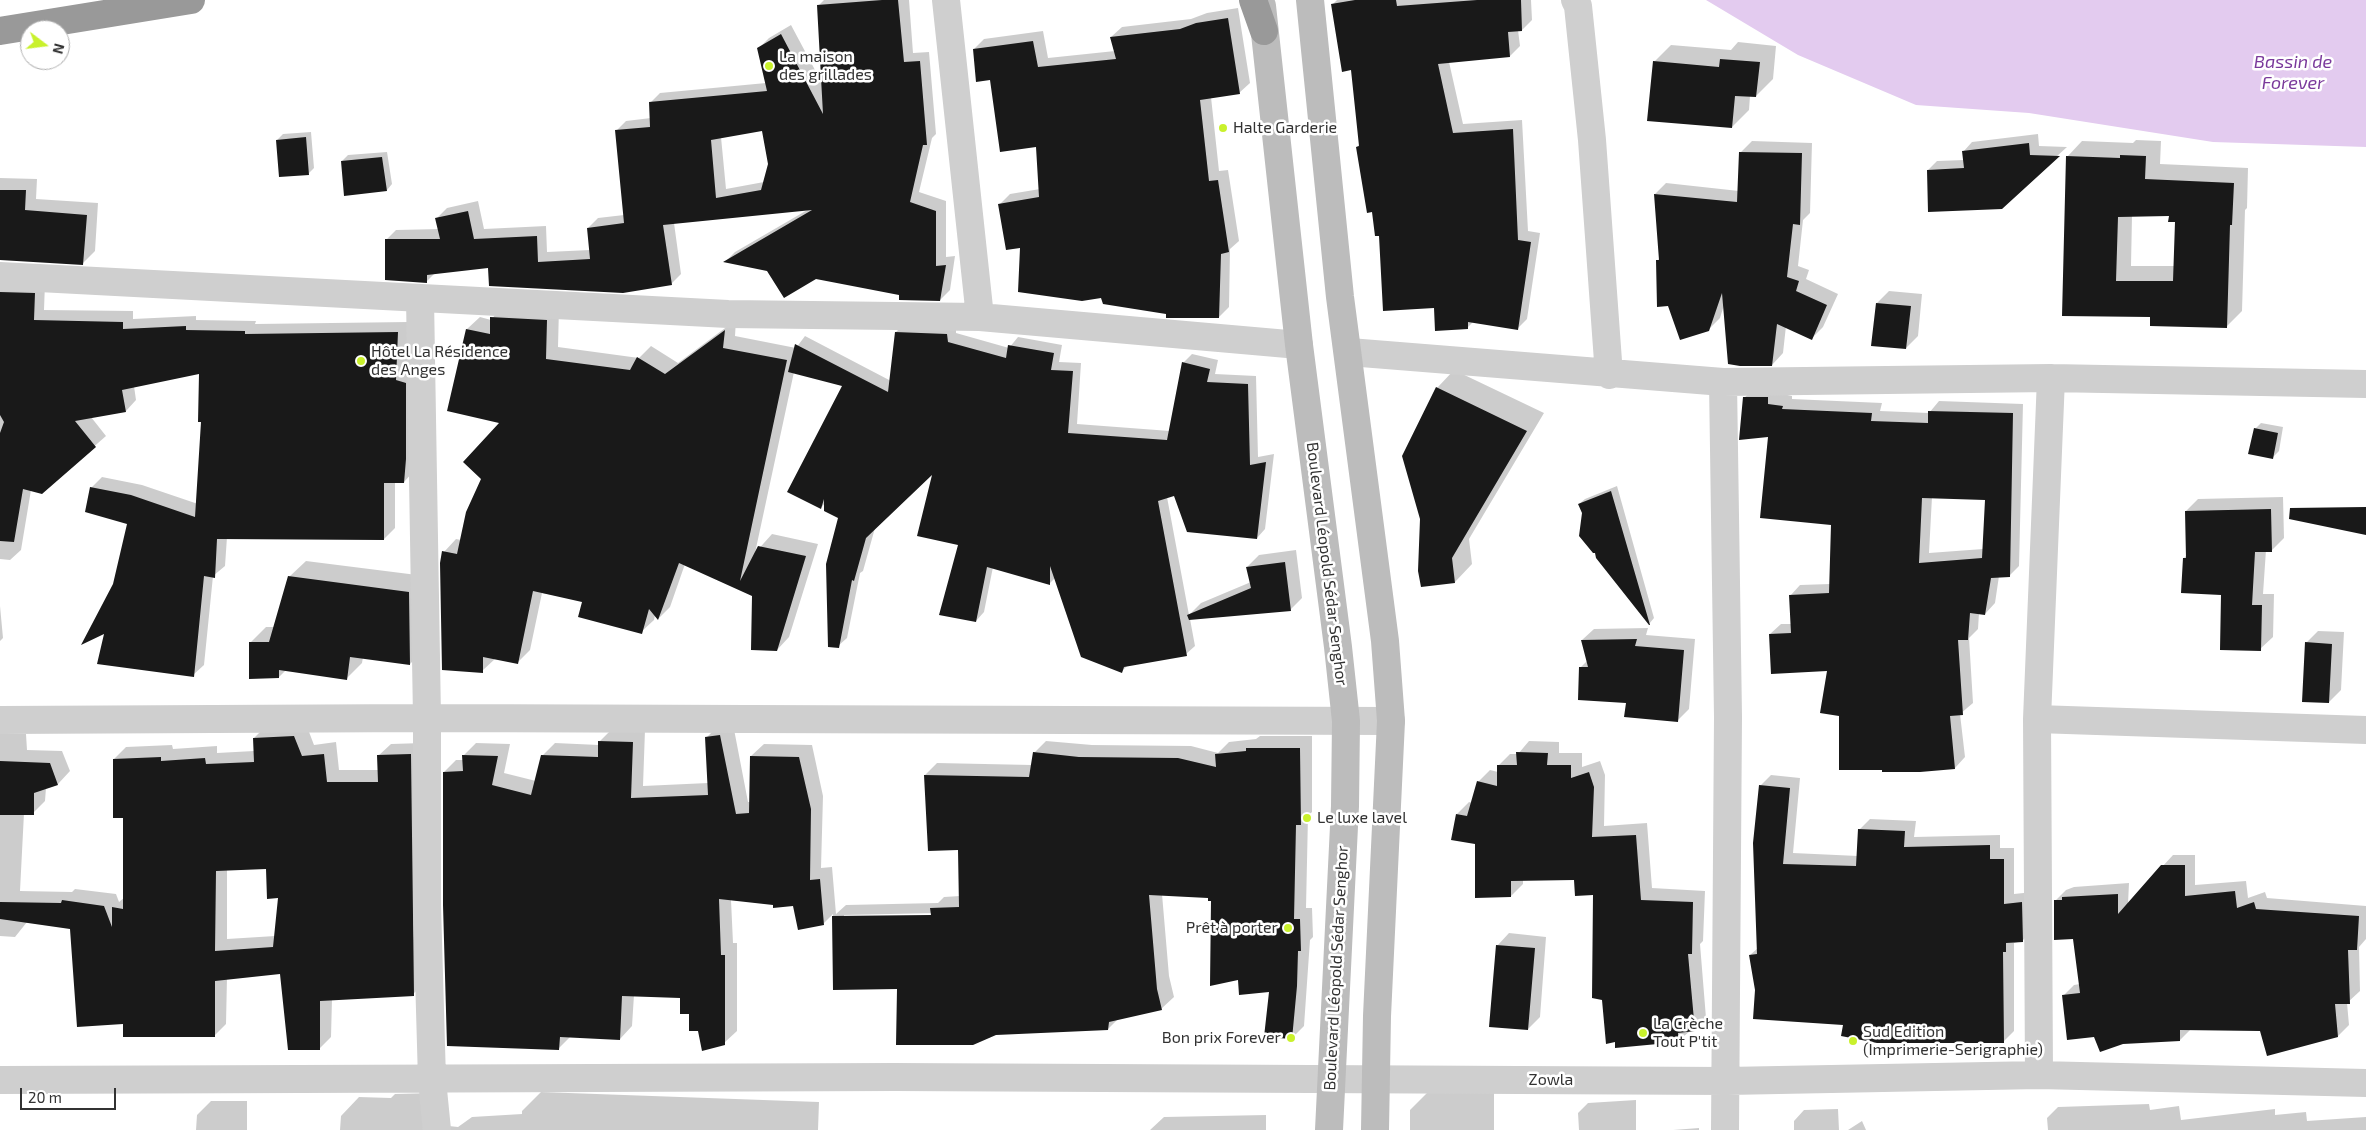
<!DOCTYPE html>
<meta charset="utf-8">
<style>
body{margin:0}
#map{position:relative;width:2366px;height:1130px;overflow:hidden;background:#fff;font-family:"Exo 2",sans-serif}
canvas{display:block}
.north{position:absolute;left:20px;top:20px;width:50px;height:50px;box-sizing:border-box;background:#fff;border:1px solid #adadad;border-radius:50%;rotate:105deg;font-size:14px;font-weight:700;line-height:20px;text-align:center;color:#323232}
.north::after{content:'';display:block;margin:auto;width:18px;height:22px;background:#c9f12c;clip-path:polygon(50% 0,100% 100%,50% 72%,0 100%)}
.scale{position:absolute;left:20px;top:1088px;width:96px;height:22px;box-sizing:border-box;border:2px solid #323232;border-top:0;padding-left:6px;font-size:15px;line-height:18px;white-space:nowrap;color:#323232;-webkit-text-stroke:4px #fff;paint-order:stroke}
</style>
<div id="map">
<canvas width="2366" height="1130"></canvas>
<div class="north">N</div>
<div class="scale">20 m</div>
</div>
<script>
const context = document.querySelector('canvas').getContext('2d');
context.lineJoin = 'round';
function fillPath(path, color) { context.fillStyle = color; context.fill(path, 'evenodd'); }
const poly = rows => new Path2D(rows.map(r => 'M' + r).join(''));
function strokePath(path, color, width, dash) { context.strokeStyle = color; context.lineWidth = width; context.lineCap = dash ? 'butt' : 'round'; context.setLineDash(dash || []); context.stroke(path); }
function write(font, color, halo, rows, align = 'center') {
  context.font = font + ' "Exo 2",sans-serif'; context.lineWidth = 5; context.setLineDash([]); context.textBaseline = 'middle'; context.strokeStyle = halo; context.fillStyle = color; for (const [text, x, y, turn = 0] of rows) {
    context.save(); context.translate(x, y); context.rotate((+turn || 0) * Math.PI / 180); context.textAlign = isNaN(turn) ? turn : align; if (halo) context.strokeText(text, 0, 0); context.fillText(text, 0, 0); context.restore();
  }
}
const water = poly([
 [1706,0,2366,0,2366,147,2213,142,2029,113,1916,105,1798,55]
]);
const shadow = poly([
 [824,0,909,0,913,53,929,52,936,134,932,138,919,192,946,201,946,257,955,256,950,290,940,300,900,294,726,261,735,252,809,209,674,223,681,274,671,284,490,267,436,272,427,281,386,240,396,230,439,229,437,218,447,208,478,201,484,229,546,226,547,252,590,250,588,228,598,218,624,215,616,131,626,121,651,118,650,103,660,93,766,83,759,48,769,38,791,25,823,85,819,5],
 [763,130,769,164,764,182,726,189,721,137],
 [1337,0,1531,0,1532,20,1522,30,1518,30,1520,46,1510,56,1449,62,1463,124,1522,120,1528,231,1540,233,1527,319,1517,329,1473,322,1467,328,1435,307,1380,234,1357,147,1360,144,1352,69,1333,4],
 [1238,8,1250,83,1239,93,1211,97,1219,171,1228,170,1239,241,1230,249,1229,307,1219,317,1168,312,1102,297,1022,246,1000,204,1010,194,1040,189,1038,145,991,79,974,49,984,39,1043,31,1048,58,1115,51,1111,37,1122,27,1191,19,1207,13],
 [1738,42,1776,46,1773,79,1756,96,1750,96,1749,110,1732,127,1654,62,1671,45,1731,50],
 [311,132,314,168,308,174,277,140,283,134],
 [2038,134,2039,146,2067,147,2001,207,1928,170,1937,161,1964,160,1963,152,1972,142],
 [2136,140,2161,141,2160,164,2248,168,2247,208,2245,210,2242,311,2227,326,2152,316,2063,314,2067,157,2082,141,2133,143],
 [2170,215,2176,221,2175,266,2131,266,2132,216],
 [1752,141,1812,143,1810,213,1803,220,1798,266,1809,270,1806,279,1838,294,1823,327,1812,338,1786,326,1783,353,1772,365,1724,305,1720,318,1709,329,1657,261,1660,258,1655,194,1666,183,1739,191,1741,152],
 [387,152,392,184,387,190,342,161,348,155],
 [0,178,37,179,36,199,98,203,95,251,83,263,0,259],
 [45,283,44,310,133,311,133,319,196,316,196,320,256,321,255,324,408,322,407,370,416,372,414,471,404,482,395,482,395,528,384,539,227,537,225,566,213,576,204,665,193,675,114,585,128,523,91,488,102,477,142,485,198,504,203,420,200,373,134,386,136,400,126,411,91,417,106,436,41,493,31,490,21,550,10,560,0,559,0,289],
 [1889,291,1922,294,1918,336,1906,348,1877,303],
 [503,305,559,308,558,347,639,358,651,346,678,363,736,320,735,336,796,348,805,336,891,381,896,332,905,323,956,325,956,333,1009,348,1018,337,1062,345,1059,362,1081,363,1077,424,1170,431,1183,363,1192,354,1218,360,1215,374,1256,376,1258,457,1274,454,1265,529,1257,538,1174,495,1167,497,1189,615,1201,603,1251,582,1247,567,1259,555,1296,550,1302,598,1290,610,1190,619,1195,646,1186,654,1128,665,1122,671,1055,578,1049,584,993,567,984,612,976,621,960,544,934,471,875,528,863,571,860,573,847,638,838,646,840,518,825,503,821,508,844,386,794,372,755,553,772,534,818,544,789,637,777,650,753,596,685,564,670,607,658,619,655,615,654,620,641,632,584,601,542,593,530,650,517,663,496,658,482,671,444,552,456,539,461,540,502,422,467,329,480,317,491,320],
 [1454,370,1544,413,1469,539,1472,564,1455,582,1422,586,1437,388],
 [1755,388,1792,396,1792,399,1882,403,1880,411,1929,413,1939,401,2023,404,2019,566,2009,576,1999,576,1995,603,1985,614,1979,613,1978,629,1969,638,1973,703,1960,714,1965,757,1955,768,1883,768,1840,715,1829,670,1770,634,1781,624,1792,624,1790,596,1800,585,1830,584,1832,524,1744,398],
 [1932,497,1986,499,1983,549,1929,553],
 [2261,423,2283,427,2279,451,2273,457,2255,429],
 [1617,486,1654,618,1649,624,1579,504,1585,499],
 [2283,497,2284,538,2272,550,2266,550,2263,594,2274,594,2273,637,2260,649,2222,594,2184,558,2187,555,2186,511,2198,499],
 [306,561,425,576,426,648,410,664,363,657,362,663,346,679,286,670,279,677,250,643,266,627,275,627,289,577],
 [0,606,3,638,0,641],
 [1648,628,1646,635,1695,639,1689,709,1678,720,1627,701,1580,668,1588,660,1582,640,1594,629],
 [2318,631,2344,632,2341,690,2329,702,2306,643],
 [306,724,314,745,336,742,339,770,379,770,378,756,391,744,423,743,426,982,413,994,332,999,331,1037,319,1049,281,972,227,978,226,1024,214,1036,124,1023,71,928,27,922,15,937,0,936,0,734,26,734,27,750,62,751,70,771,58,784,46,788,45,801,33,813,24,813,20,891,72,892,75,889,116,894,119,902,125,897,124,817,114,759,126,747,172,745,173,749,217,746,217,753,254,751,254,738,266,726],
 [268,868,280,897,275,936,227,939,227,870],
 [733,724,748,802,751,802,751,756,764,744,812,745,823,796,821,868,832,867,836,914,846,905,938,903,944,897,960,896,959,848,925,775,937,763,1032,765,1034,753,1046,741,1092,745,1191,746,1218,753,1229,742,1256,739,1260,736,1312,736,1312,812,1308,816,1306,908,1312,908,1313,937,1310,940,1304,1026,1292,1038,1270,991,1239,979,1212,900,1209,897,1162,894,1169,976,1174,997,1161,1009,1118,1019,1108,1029,898,988,835,989,833,914,824,923,794,905,731,900,733,943,737,943,737,1031,724,1043,699,1030,681,997,634,995,632,1026,620,1039,571,1036,559,1048,444,772,456,760,463,760,463,756,476,743,510,744,504,773,536,781,542,756,555,743,599,745,599,742,612,729,645,730,643,786,708,783,706,738,719,725],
 [937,913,937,916,844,917,844,915],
 [1529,741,1559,742,1559,753,1582,753,1582,767,1600,761,1605,775,1604,826,1647,823,1652,888,1705,891,1703,941,1700,944,1706,1018,1678,1041,1616,1041,1595,894,1575,879,1523,880,1523,884,1511,896,1457,814,1469,802,1472,803,1478,782,1490,770,1498,772,1498,766,1510,754,1518,754],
 [1771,775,1800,778,1793,853,1858,856,1859,830,1870,819,1916,821,1914,837,2000,835,2000,848,2014,848,2014,894,2033,892,2033,930,2022,941,2014,943,2014,1031,2003,1042,1844,1023,1756,990,1750,955,1758,948,1760,786],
 [2173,855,2195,855,2195,885,2246,881,2248,898,2265,892,2267,898,2366,906,2366,939,2359,947,2360,991,2347,1003,2349,1025,2338,1036,2261,1029,2191,1029,2180,1040,2095,1035,2063,996,2074,985,2080,984,2074,938,2055,901,2066,890,2074,887,2129,883,2128,904],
 [1509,933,1546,937,1540,1017,1528,1029,1497,946],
 [1430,1090,1494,1090,1494,1130,1410,1130,1410,1110],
 [541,1092,819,1102,818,1130,340,1130,341,1116,359,1097,391,1098,395,1094,435,1093,449,1126,458,1127,472,1117,522,1114,522,1111],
 [1636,1100,1636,1130,1579,1130,1578,1113,1588,1103],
 [211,1101,247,1101,247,1130,196,1130,197,1115],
 [2149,1104,2150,1110,2179,1106,2181,1120,2275,1109,2275,1115,2306,1112,2307,1121,2366,1117,2366,1130,2048,1130,2047,1118,2058,1107],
 [1838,1109,1839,1130,1794,1130,1794,1121,1804,1110],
 [1266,1115,1266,1130,1150,1130,1164,1117],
 [1862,1121,1866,1130,1848,1130],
 [1699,1128,1699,1130,1673,1130]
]);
const building = poly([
 [882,0,898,0,904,62,920,61,927,145,923,145,910,202,936,211,936,266,946,265,940,301,899,300,899,295,816,279,784,298,767,271,723,262,812,210,663,225,672,285,623,293,489,286,488,268,427,275,427,283,385,280,385,239,440,239,435,218,468,211,474,239,537,236,538,262,590,259,587,228,624,223,615,130,650,127,649,102,767,91,757,48,781,34,823,114,817,5],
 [762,131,768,164,761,190,716,198,711,140],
 [1355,0,1396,0,1397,6,1477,0,1521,0,1522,31,1508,32,1510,57,1438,64,1453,133,1513,129,1518,240,1531,242,1518,330,1468,322,1468,329,1435,331,1434,308,1383,311,1379,236,1375,236,1372,212,1367,213,1356,147,1359,146,1351,70,1342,72,1331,4],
 [1228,18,1240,94,1200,100,1209,181,1218,180,1229,252,1221,254,1219,318,1166,318,1166,314,1103,304,1101,298,1082,301,1018,292,1020,248,1006,250,998,204,1039,197,1036,147,1000,152,990,80,976,82,973,49,1033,41,1038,67,1116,59,1110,37,1180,29,1196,23],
 [1720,59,1760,62,1756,97,1735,96,1732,128,1647,121,1653,61,1719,67],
 [306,137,309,175,279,177,276,140],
 [2029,143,2030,155,2060,156,2002,209,1928,212,1927,170,1964,168,1962,151],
 [1739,152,1802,153,1800,225,1793,224,1787,277,1799,281,1796,291,1827,305,1812,340,1777,324,1772,366,1740,366,1728,364,1722,293,1709,331,1680,340,1668,306,1657,307,1656,260,1659,260,1654,194,1737,202],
 [2120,155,2146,156,2145,179,2234,183,2232,225,2230,225,2227,328,2150,326,2150,317,2062,316,2066,156,2120,158],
 [2169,216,2168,222,2175,222,2173,281,2116,281,2118,217],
 [382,157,387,191,344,196,341,161],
 [0,190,26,190,25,210,87,215,83,265,0,260],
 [0,292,35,293,34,320,123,322,123,329,186,326,186,330,245,331,245,334,398,332,396,380,406,383,406,459,404,483,384,483,384,540,217,539,215,578,204,576,194,677,97,664,104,634,81,645,113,584,127,524,85,512,90,487,131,495,195,517,201,422,198,422,199,374,122,390,126,412,75,421,96,447,42,494,23,489,14,542,0,541,0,433,4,422,0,415],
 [1876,303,1911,306,1906,349,1871,346],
 [490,317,547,320,546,359,630,370,637,357,665,374,725,330,723,348,787,360,740,581,758,546,806,556,777,651,751,650,752,596,679,563,658,620,649,609,642,634,578,617,582,602,533,591,518,664,483,657,483,673,442,670,440,563,442,551,457,554,466,512,481,479,463,462,499,423,447,411,466,329,490,334],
 [895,332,947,334,948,342,1006,358,1008,345,1054,353,1051,370,1073,371,1068,433,1167,440,1182,362,1210,369,1207,382,1248,384,1250,465,1266,462,1257,539,1187,532,1174,496,1158,501,1187,656,1124,667,1122,673,1081,657,1050,566,1050,585,987,567,976,622,939,615,958,545,917,536,932,475,866,538,854,581,852,580,839,648,828,647,826,564,838,518,824,511,824,499,821,509,787,492,842,386,788,372,795,344,888,392],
 [1436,387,1527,431,1452,558,1455,583,1421,587,1418,571,1420,519,1402,456],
 [1743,397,1768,397,1768,404,1783,406,1782,409,1872,413,1871,421,1928,423,1928,411,2013,413,2010,577,1991,578,1985,615,1970,613,1968,640,1958,640,1963,715,1950,716,1955,769,1920,772,1882,772,1882,770,1839,770,1839,716,1820,713,1827,671,1771,674,1769,634,1791,633,1789,595,1829,593,1831,525,1760,518,1768,437,1739,440],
 [1922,498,1985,500,1982,558,1919,563],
 [2254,428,2278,433,2273,459,2248,454],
 [1611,491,1650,625,1649,625,1596,558,1595,553,1593,553,1579,536,1582,513,1578,504],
 [2366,507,2366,535,2289,519,2290,508],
 [2271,509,2272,552,2255,552,2252,605,2262,605,2261,651,2220,650,2221,595,2181,593,2183,558,2186,558,2185,511],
 [1285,562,1291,611,1189,620,1187,615,1251,588,1246,567],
 [288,576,409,592,410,665,350,657,347,680,279,670,279,678,249,679,249,642,269,642],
 [1637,639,1635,646,1684,650,1678,722,1624,717,1626,703,1578,700,1579,667,1588,667,1581,640],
 [2305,642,2332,644,2329,703,2302,702],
 [720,735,736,814,749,813,750,756,799,757,811,809,810,880,820,879,824,925,798,930,793,906,773,908,773,905,719,899,721,955,725,955,725,1045,702,1051,698,1031,689,1031,689,1014,680,1014,680,998,622,996,620,1040,560,1037,559,1050,447,1046,443,905,443,772,463,771,462,755,498,756,492,785,531,795,541,755,598,757,598,741,633,742,631,798,708,795,705,737],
 [294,736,302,756,324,754,327,782,378,782,377,755,411,754,414,996,320,1001,320,1050,288,1050,280,974,215,981,215,1037,123,1037,123,1024,77,1027,70,929,0,919,0,902,61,903,62,900,104,906,112,927,112,907,123,909,123,818,113,818,113,759,161,757,161,761,205,758,206,764,254,762,253,738],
 [266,869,267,899,278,898,273,947,215,951,216,871],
 [1246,748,1300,748,1301,825,1296,825,1294,919,1300,919,1301,951,1298,951,1297,986,1292,1039,1264,1037,1269,992,1239,995,1238,980,1210,986,1211,901,1208,901,1208,898,1149,895,1157,989,1162,1010,1109,1022,1108,1030,996,1035,973,1045,896,1045,897,989,833,990,832,916,931,915,930,908,959,907,958,850,928,851,924,775,1029,777,1033,752,1079,757,1178,758,1216,767,1215,754,1246,751],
 [1516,752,1548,753,1547,765,1571,765,1571,778,1589,772,1594,787,1592,837,1636,835,1641,900,1693,902,1692,954,1688,954,1695,1031,1678,1033,1679,1042,1615,1048,1615,1042,1606,1044,1602,1000,1592,998,1593,895,1575,896,1574,880,1511,881,1511,897,1475,898,1475,844,1451,840,1456,814,1467,816,1477,781,1497,786,1497,765,1517,765],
 [0,761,50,763,58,785,34,793,34,815,0,815],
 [1759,785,1790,788,1783,864,1856,866,1858,829,1905,831,1904,847,1990,845,1990,859,2004,859,2004,904,2022,902,2023,942,2006,943,2006,952,2003,952,2004,1043,1877,1043,1841,1036,1843,1025,1753,1019,1755,990,1749,955,1757,954,1753,843],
 [2161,865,2185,865,2185,896,2235,891,2237,908,2254,902,2256,909,2359,916,2357,950,2348,950,2350,1004,2335,1004,2338,1037,2267,1056,2260,1031,2180,1030,2180,1041,2123,1044,2100,1052,2094,1037,2067,1040,2062,995,2080,993,2073,939,2054,940,2054,900,2062,900,2062,897,2118,894,2118,914],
 [1496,945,1535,948,1528,1030,1489,1027]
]);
const street = poly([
 [946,0,980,317],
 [1575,0,1578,6,1592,140,1609,375],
 [0,276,728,314,980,317,1299,345],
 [420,298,427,718,427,905,432,1080,437,1130],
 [1349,352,1723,382,2051,378,2366,384],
 [1723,382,1728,717,1725,1130],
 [2037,719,2366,730],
 [0,720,427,718,1391,721],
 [2039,1075,2037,719,2051,378],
 [0,1080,894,1077,1727,1081,2039,1075,2366,1083]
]);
const secondary = poly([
 [1310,0,1340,297,1385,641,1391,721,1377,1016,1375,1130],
 [1262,6,1299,345,1338,647,1346,721,1345,806,1329,1130]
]);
const highway = poly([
 [1253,0,1264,31],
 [0,31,191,0]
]);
const markers = [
 [769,66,5,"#c9f12c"],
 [1223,128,5,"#c9f12c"],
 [361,361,5,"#c9f12c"],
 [1307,818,5,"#c9f12c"],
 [1288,928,5,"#c9f12c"],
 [1643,1033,5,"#c9f12c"],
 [1291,1038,5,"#c9f12c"],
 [1853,1041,5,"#c9f12c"]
];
const poiNames = [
 ["La maison",779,57],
 ["des grillades",779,75],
 ["Halte Garderie",1233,128],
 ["Hôtel La Résidence",371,352],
 ["des Anges",371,370],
 ["Le luxe lavel",1317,818],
 ["Prêt à porter",1278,928,"right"],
 ["La Crèche",1653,1024],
 ["Tout P'tit",1653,1042],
 ["Sud Edition",1863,1032],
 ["(Imprimerie-Serigraphie)",1863,1050],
 ["Bon prix Forever",1281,1038,"right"]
];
const streetNames = [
 ["Boulevard Léopold Sédar Senghor",1327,564,83],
 ["Boulevard Léopold Sédar Senghor",1336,968,-87],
 ["Zowla",1551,1080]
];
const waterNames = [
 ["Bassin de",2293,62],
 ["Forever",2293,83]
];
fillPath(water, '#e3cbef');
fillPath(shadow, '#0003');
fillPath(building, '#191919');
strokePath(street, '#cfcfcf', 28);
strokePath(secondary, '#bcbcbc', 28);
strokePath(highway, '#999', 28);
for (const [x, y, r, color] of markers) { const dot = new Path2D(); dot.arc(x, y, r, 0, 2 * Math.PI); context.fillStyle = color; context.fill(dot); strokePath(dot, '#fff', 2); }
write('16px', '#323232', '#fff', poiNames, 'left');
write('16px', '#323232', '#fff', streetNames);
write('italic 18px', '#7a399b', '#fff', waterNames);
</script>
